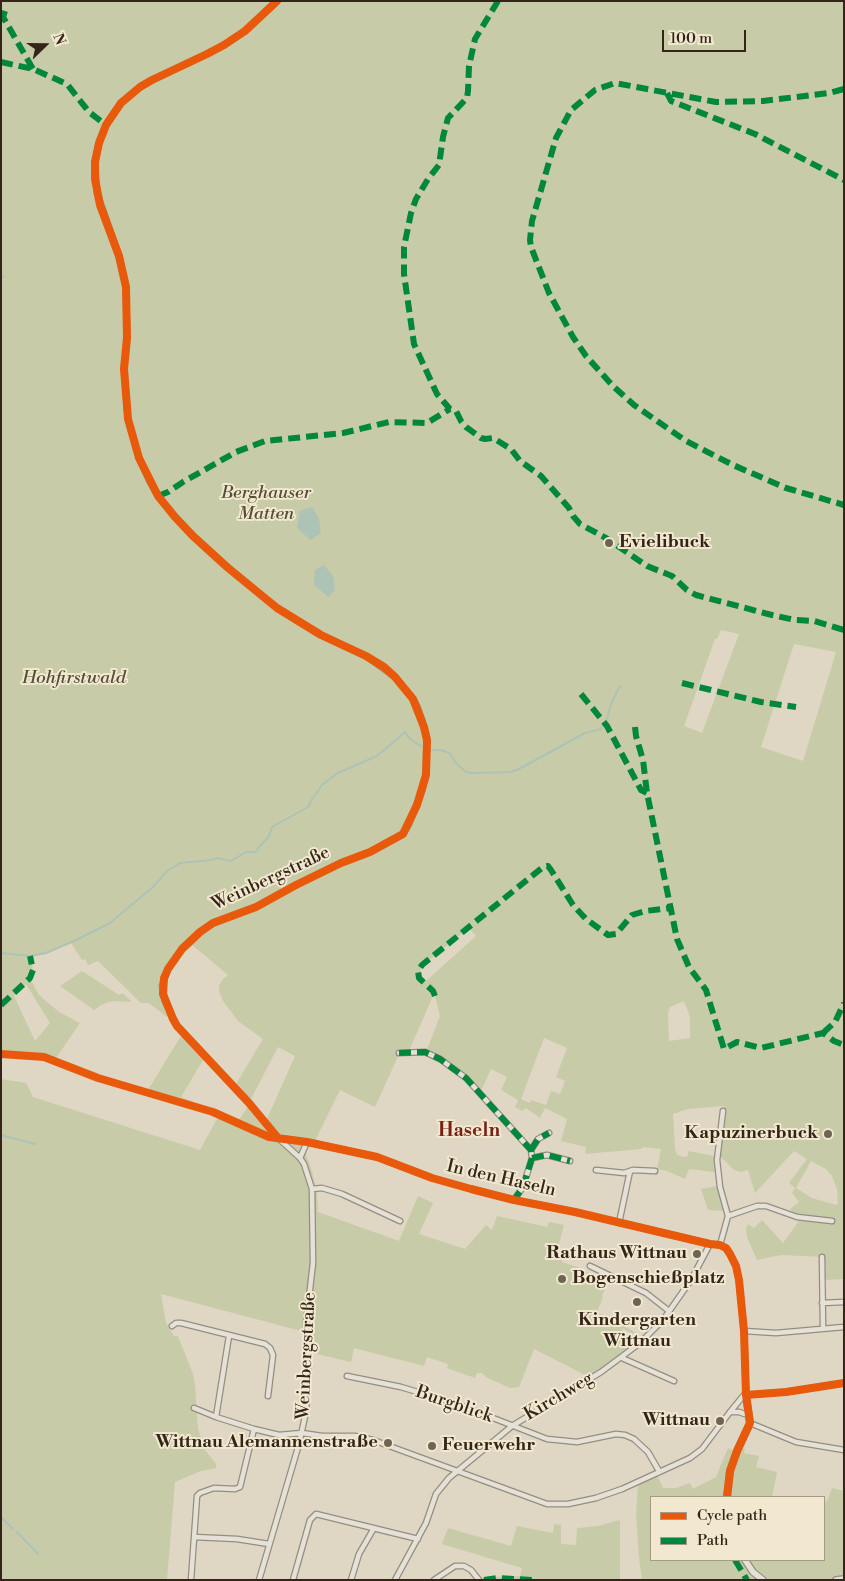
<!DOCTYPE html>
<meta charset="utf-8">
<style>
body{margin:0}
#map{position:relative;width:845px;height:1581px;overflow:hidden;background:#dfd7c3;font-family:"Libre Bodoni",serif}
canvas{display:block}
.frame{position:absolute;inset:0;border:2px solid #332619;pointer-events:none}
.legend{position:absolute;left:650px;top:1496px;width:175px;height:65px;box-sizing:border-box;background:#f2e8d0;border:1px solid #a69a87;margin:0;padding:6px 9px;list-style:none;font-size:15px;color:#332619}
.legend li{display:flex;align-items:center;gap:10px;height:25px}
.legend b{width:25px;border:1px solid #a69a87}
.north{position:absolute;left:20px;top:20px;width:50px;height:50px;-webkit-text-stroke:4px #f2e8d0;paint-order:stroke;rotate:68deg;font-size:14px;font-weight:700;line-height:20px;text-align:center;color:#332619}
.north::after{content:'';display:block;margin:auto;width:18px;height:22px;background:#332619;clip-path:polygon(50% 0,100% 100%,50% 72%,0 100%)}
.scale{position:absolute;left:662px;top:30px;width:84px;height:22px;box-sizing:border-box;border:2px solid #332619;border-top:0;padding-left:6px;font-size:15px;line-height:18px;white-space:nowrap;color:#332619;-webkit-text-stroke:4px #f2e8d0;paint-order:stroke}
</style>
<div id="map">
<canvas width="845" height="1581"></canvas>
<div class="frame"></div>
<ul class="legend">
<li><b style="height:6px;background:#e8590c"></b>Cycle path</li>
<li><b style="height:6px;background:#00873e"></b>Path</li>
</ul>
<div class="north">N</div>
<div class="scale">100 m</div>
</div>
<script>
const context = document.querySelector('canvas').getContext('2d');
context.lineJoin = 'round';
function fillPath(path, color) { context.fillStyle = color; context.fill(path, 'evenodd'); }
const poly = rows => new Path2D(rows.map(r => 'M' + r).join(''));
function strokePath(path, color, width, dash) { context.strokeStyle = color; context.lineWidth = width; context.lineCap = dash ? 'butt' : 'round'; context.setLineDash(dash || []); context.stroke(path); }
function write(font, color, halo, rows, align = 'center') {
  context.font = font + ' "Libre Bodoni",serif'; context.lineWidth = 4; context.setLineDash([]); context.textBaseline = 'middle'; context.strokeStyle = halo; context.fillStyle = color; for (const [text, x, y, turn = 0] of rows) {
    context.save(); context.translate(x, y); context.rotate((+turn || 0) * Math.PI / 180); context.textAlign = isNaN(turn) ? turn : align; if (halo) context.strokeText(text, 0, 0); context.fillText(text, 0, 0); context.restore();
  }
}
const green = poly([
 [1,1,844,1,844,1279,823,1280,823,1257,781,1255,757,1260,747,1237,746,1229,748,1224,754,1228,762,1220,783,1243,799,1221,790,1209,799,1202,792,1193,795,1188,789,1183,807,1159,794,1151,755,1193,748,1170,741,1172,734,1170,720,1156,724,1123,724,1106,688,1109,673,1114,675,1149,677,1155,683,1157,688,1156,688,1151,714,1156,715,1172,689,1169,685,1179,667,1171,657,1169,661,1149,642,1147,642,1149,585,1154,586,1147,561,1141,567,1119,545,1108,540,1118,526,1108,522,1111,515,1107,518,1100,501,1090,507,1077,491,1069,481,1091,465,1073,462,1074,426,1052,440,1016,435,996,433,996,409,1051,400,1052,375,1107,340,1090,315,1141,311,1140,305,1152,312,1171,317,1192,318,1212,399,1241,418,1196,433,1203,419,1234,465,1249,486,1225,492,1230,497,1216,547,1227,549,1222,564,1225,557,1251,562,1253,562,1262,580,1268,607,1284,602,1296,603,1297,597,1312,635,1332,632,1334,622,1328,621,1329,630,1336,635,1344,616,1359,589,1377,534,1349,519,1387,510,1388,486,1377,482,1373,477,1373,475,1378,447,1368,448,1364,427,1357,424,1366,354,1348,351,1362,313,1353,311,1321,304,1321,304,1328,301,1331,161,1294,166,1323,174,1336,178,1336,193,1374,195,1385,198,1428,202,1442,205,1450,216,1464,216,1468,201,1471,175,1482,167,1580,1,1580,1,1079,26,1083,33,1097,200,1150,218,1117,179,1103,145,1095,184,1031,206,1055,181,1097,239,1120,249,1105,266,1121,295,1056,278,1047,250,1101,236,1084,263,1039,238,1021,223,1001,219,991,219,986,222,980,228,975,191,944,170,970,167,978,166,992,173,1013,167,1017,149,1003,141,1003,98,961,88,965,85,959,82,960,71,943,46,953,31,956,33,970,30,978,39,995,59,1012,80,1023,54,1061,44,1058,1,1055],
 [721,630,739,634,702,733,684,726,715,639,717,639],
 [794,644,836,652,803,761,761,747],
 [469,928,476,936,425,982,420,974,422,966],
 [26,984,50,1023,35,1041,14,996],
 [684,1001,690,1017,690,1038,669,1041,668,1013,670,1007],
 [544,1038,567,1048,556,1077,565,1081,560,1094,551,1091,546,1105,531,1100,530,1103,521,1099],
 [811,1161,826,1169,832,1176,837,1189,838,1203,836,1205,812,1198,796,1188],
 [82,971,119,995,123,993,132,1002,116,1001,109,1002,101,1005,94,1010,60,986],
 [717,1186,723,1211,708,1210,701,1189],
 [728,1448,739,1453,741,1448,745,1449,744,1453,759,1456,756,1467,777,1472,772,1497,651,1497,651,1560,824,1560,824,1503,827,1501,832,1488,844,1491,844,1580,642,1580,639,1558,636,1514,638,1485,657,1475,663,1488,676,1488,690,1483,693,1489,716,1477],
 [620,1520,620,1580,473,1580,493,1577,520,1576,522,1568,442,1544,448,1528,511,1546,517,1526,553,1533,554,1524,561,1525,561,1544,576,1545,577,1528,598,1526]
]);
const water = poly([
 [312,507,319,518,321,533,310,540,297,527,300,511],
 [324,565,333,576,335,590,329,597,314,585,315,570]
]);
const stream = poly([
 [1,276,3,277],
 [432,750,441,750,449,753,457,764,466,772,471,773,511,772,519,769,585,733,601,729,606,722,611,704,620,686],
 [1,953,30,956,46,953,74,941,110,923,153,887,167,871,180,863,212,860,217,858,231,861,246,852,255,852,269,836,272,827,308,807,312,799,323,784,338,773,377,756,405,732,410,739,421,746],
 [1,1135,35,1144],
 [1,1517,13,1529],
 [17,1532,38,1554]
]);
const minor = poly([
 [399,1053,425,1052,440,1059,466,1078,531,1150,532,1158,523,1187,514,1200],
 [278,1138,307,1142,377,1157,432,1178,471,1189,514,1200,575,1212,710,1244,720,1245,726,1248,730,1254,736,1266,739,1280,744,1331,746,1395],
 [531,1150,538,1139,549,1133],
 [300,1158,307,1142],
 [532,1158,547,1155,570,1161],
 [596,1170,624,1173,633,1170,655,1171],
 [312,1189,322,1188,342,1194,400,1221],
 [728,1216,757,1206,766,1206,797,1217,832,1221],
 [619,1223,630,1171],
 [720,1245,728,1216,720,1187,717,1160,723,1111],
 [822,1257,823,1328],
 [590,1266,646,1293,669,1311],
 [822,1303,844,1302],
 [172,1326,176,1323,181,1323,265,1344,270,1348,273,1355,268,1396],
 [744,1331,776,1333,844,1327],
 [622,1358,674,1381],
 [347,1376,401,1387,457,1404,547,1439,577,1442,616,1434,625,1435,634,1439,648,1452,659,1471],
 [746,1395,786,1392,844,1383],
 [194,1408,216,1417,254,1429,279,1435,292,1442,299,1444,321,1437],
 [730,1412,739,1412,748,1415],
 [216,1417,229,1336],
 [750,1423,796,1442,844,1450],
 [279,1435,302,1433,322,1436,355,1436,373,1440,547,1504,568,1504,596,1498,622,1489,690,1458,702,1449,730,1412,744,1395,746,1395],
 [194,1537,237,1539,269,1544],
 [191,1580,197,1496,200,1493,214,1488,235,1489,240,1487,254,1429],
 [259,1580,299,1444,306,1412,308,1364,306,1323,313,1263,312,1189,304,1164,300,1158,278,1138,249,1103,177,1026,165,1001,162,986,168,969,182,949,200,932,213,923,256,907,296,885,341,863,370,852,403,834,409,824,422,791,426,775,427,740,422,720,417,706,413,699,395,677,366,656,321,635,277,608,227,567,193,536,175,517,158,496,150,482,139,458,128,419,124,369,127,338,126,287,119,256,97,193,95,162,99,143,106,125,121,103,140,87,152,80,207,54,224,45,245,31,277,1],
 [293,1580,310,1520,316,1514,418,1539],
 [351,1580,359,1554,374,1528],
 [395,1580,426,1523,436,1494,449,1478,512,1426,601,1372,640,1343,663,1320,691,1280,710,1244],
 [434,1580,455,1566,464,1566,471,1570,479,1580]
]);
const tertiary = poly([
 [727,1497,730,1471,737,1451,750,1423,746,1395],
 [745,1560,753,1572,763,1580],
 [836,1580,844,1579]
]);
const quiet = poly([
 [498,1,475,39,469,66,468,91,467,98,448,118,443,137,439,165,428,179,416,199,411,213,404,247,404,274,414,344,437,394,450,409,456,411,461,421,466,427,481,438,485,439,493,438,511,449,520,461,541,476,569,508,573,516,580,524,606,538,647,566,672,576,687,590,696,595,772,615,795,620,814,621,844,630],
 [5,11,3,17,33,69],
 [1,62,33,69,67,84,89,112,106,125],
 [844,89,829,93,763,101,716,102,615,83,595,90,571,110,556,138,532,221,530,240,531,247,549,293,573,337,586,356,613,386,634,405,686,441,733,465,786,488,844,505],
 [667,93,671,101,755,134,844,180],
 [158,496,168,492,183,482,236,452,265,441,343,433,389,422,427,423,450,409],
 [682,683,761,702,796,707],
 [581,694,607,726,641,790,647,793],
 [635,727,636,736,643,760,647,793,677,939,689,967,706,990,724,1049,737,1042,761,1048,823,1033,834,1041,844,1045],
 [435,996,433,991,419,978,418,971,422,965,543,867,548,866,551,870,573,905,586,919,608,935,616,934,632,915,645,911,670,908],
 [1,1005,30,978,33,970,30,956],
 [823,1033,835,1022,844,1003],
 [399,1053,425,1052,440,1059,466,1078,531,1150,532,1158,523,1187,514,1200],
 [531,1150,538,1139,549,1133],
 [532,1158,547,1155,570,1161],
 [735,1560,747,1580],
 [484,1580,498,1578,533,1580]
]);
const cycleway = poly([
 [277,1,245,31,224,45,207,54,152,80,140,87,121,103,106,125,99,143,95,162,95,179,100,205,119,256,126,287,127,338,124,369,128,419,139,458,158,496,175,517,193,536,227,567,277,608,321,635,366,656,384,667,395,677,413,699,424,727,427,740,426,775,417,805,403,834,370,852,341,863,296,885,256,907,213,923,200,932,182,949,168,969,164,978,163,994,173,1019,177,1026,249,1103,278,1138],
 [1,1054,44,1057,98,1078,213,1112,269,1137,307,1142,377,1157,432,1178,471,1189,514,1200,575,1212,710,1244,720,1245,726,1248,730,1254,736,1266,739,1280,744,1331,746,1395,750,1423,737,1451,730,1471,727,1497],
 [746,1395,786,1392,844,1383]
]);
const markers = [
 [609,543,5,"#6f6454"],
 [828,1134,5,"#6f6454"],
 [697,1254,5,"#6f6454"],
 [562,1279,5,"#6f6454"],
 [637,1302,5,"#6f6454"],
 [720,1421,5,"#6f6454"],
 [388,1443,5,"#6f6454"],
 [432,1446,5,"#6f6454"]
];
const parkNames = [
 ["Berghauser",266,494],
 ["Matten",266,515],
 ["Hohfirstwald",74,679]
];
const poiNames = [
 ["Evielibuck",619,543,"left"],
 ["Kapuzinerbuck",818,1134],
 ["Rathaus Wittnau",687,1254],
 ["Bogenschießplatz",572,1279,"left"],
 ["Kindergarten",637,1321,"center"],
 ["Wittnau",637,1342,"center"],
 ["Wittnau",710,1421],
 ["Wittnau Alemannenstraße",378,1443],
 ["Feuerwehr",442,1446,"left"]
];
const streetNames = [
 ["Weinbergstraße",271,879,-25],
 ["In den Haseln",501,1179,13],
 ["Weinbergstraße",307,1356,-87],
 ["Kirchweg",559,1397,-31],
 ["Burgblick",454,1405,19]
];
const neighbourhoodNames = [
 ["Haseln",469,1131]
];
fillPath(green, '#c8cba7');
fillPath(water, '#adc3b6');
strokePath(stream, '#adc3b6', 2);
strokePath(minor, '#948e81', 7);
strokePath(tertiary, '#948e81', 8);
strokePath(minor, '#e6e1d7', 4.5);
strokePath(tertiary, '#e6e1d7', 5.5);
strokePath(quiet, '#00873e', 6, [12, 6]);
strokePath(cycleway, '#e8590c', 8);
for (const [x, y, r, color] of markers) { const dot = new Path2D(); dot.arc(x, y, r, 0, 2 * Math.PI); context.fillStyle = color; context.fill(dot); strokePath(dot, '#f2e8d0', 2); }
write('italic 18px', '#544d37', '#f2e8d0', parkNames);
write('bold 18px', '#332619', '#f2e8d0', poiNames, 'right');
write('18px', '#332619', '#f2e8d0', streetNames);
write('bold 19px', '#7a1f14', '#f2e8d0', neighbourhoodNames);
</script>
